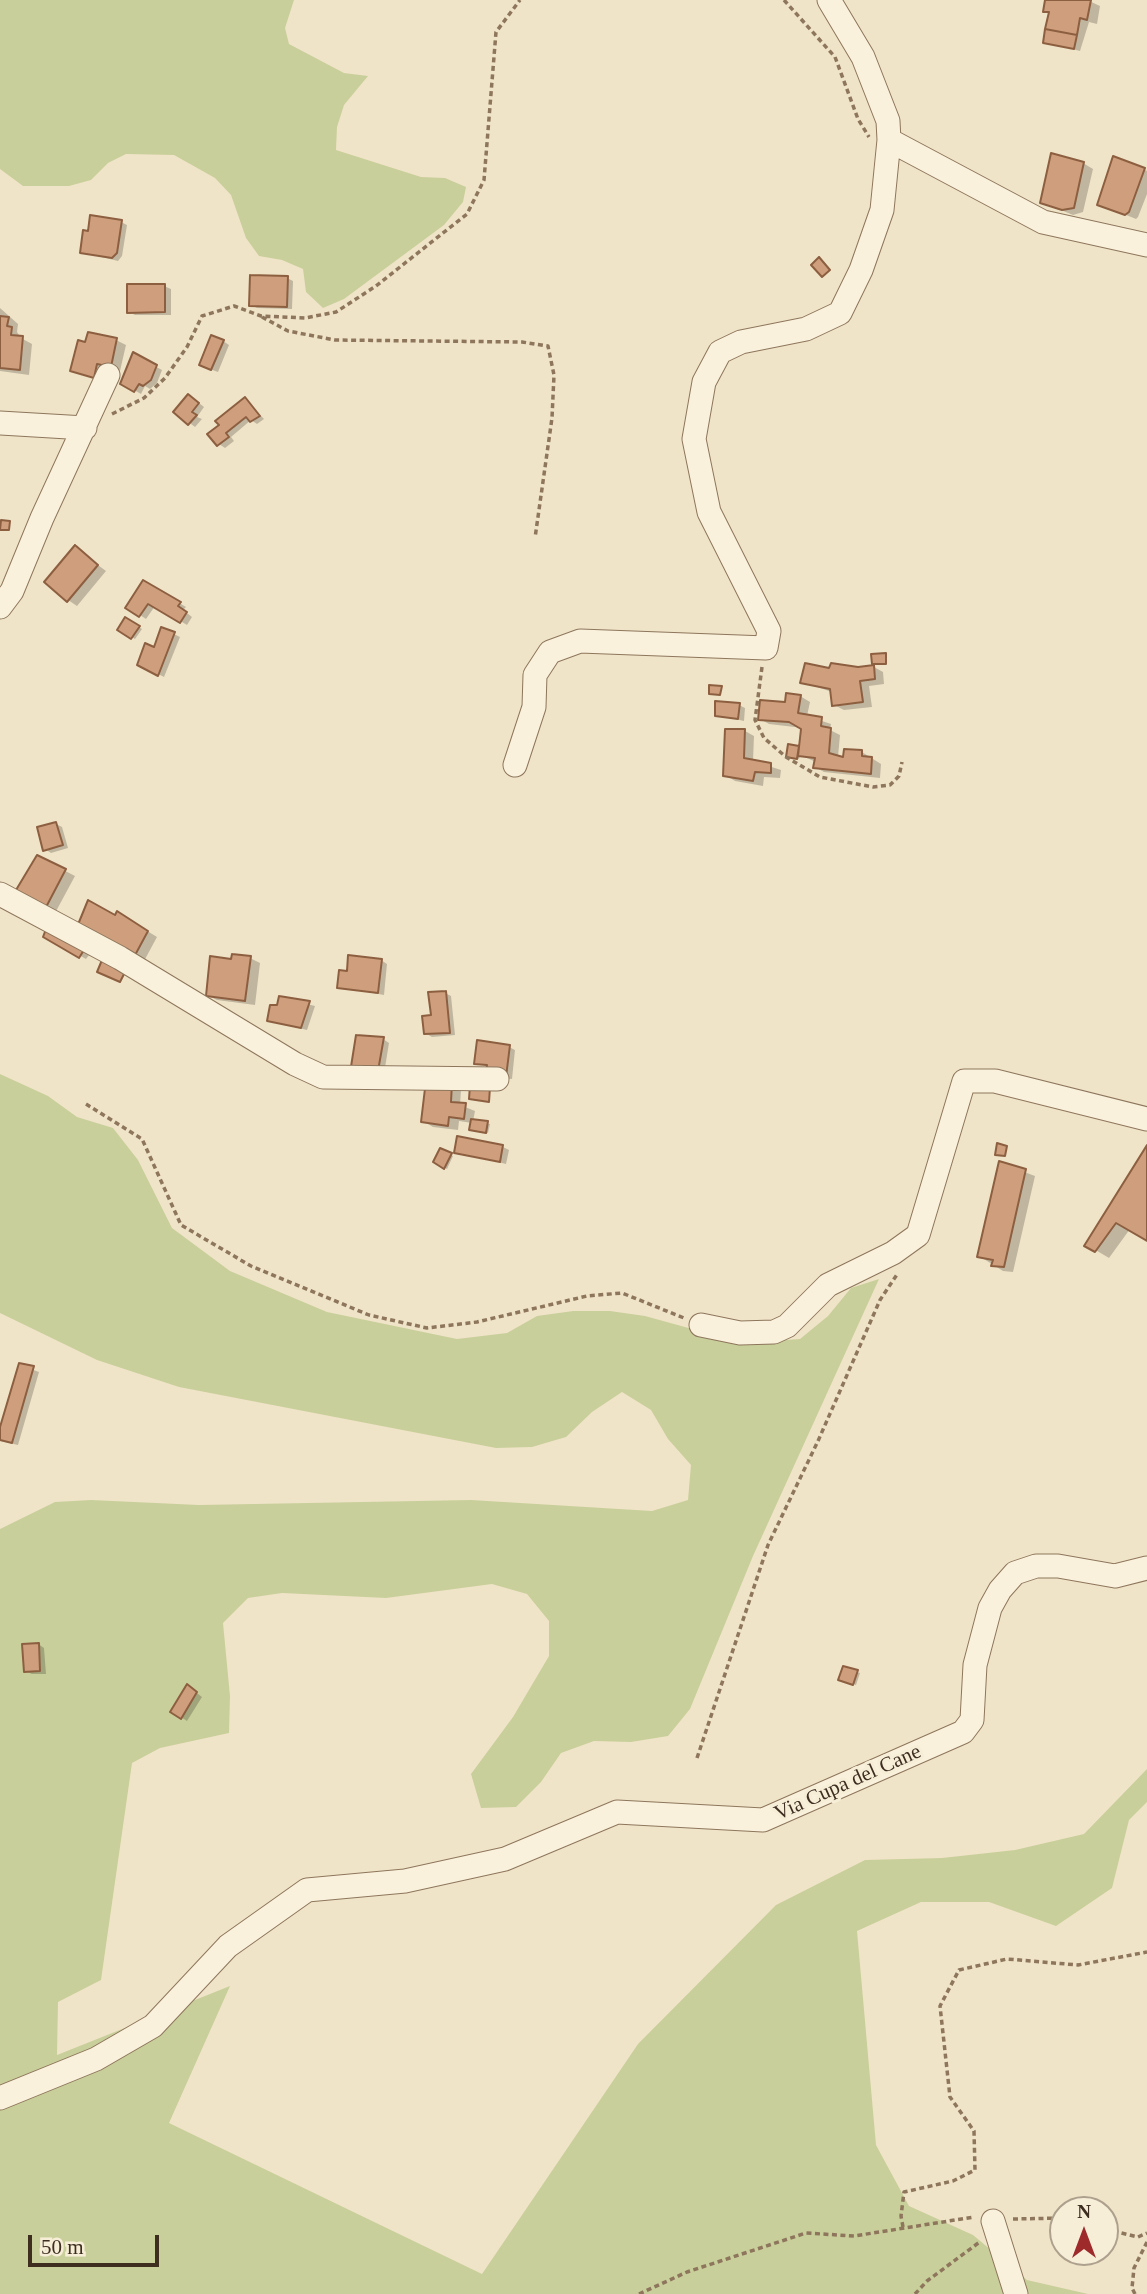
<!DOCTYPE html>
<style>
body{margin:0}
#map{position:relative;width:1147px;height:2294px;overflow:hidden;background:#f0e4c8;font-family:"Times New Roman",serif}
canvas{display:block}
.north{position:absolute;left:1049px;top:2196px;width:70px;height:70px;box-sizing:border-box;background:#f7eed8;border:2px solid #ada18e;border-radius:50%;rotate:0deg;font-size:19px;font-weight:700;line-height:28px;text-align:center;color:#3d2e20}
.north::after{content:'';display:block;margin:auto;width:24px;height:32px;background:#9e2a2b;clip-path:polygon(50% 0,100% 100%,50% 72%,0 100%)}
.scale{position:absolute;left:28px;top:2235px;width:131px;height:32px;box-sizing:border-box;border:4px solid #3d2e20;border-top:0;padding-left:9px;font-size:21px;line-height:24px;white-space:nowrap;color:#3d2e20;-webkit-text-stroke:5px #f7eed8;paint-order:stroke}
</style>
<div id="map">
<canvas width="1147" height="2294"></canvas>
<div class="north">N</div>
<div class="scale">50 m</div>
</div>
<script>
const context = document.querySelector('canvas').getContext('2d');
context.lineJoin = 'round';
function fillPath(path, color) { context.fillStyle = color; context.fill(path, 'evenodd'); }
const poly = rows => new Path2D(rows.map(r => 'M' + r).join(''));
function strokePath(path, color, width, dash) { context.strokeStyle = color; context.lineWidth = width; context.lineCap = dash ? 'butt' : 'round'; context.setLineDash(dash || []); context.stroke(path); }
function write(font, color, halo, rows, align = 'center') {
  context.font = font + ' "Times New Roman",serif'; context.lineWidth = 6; context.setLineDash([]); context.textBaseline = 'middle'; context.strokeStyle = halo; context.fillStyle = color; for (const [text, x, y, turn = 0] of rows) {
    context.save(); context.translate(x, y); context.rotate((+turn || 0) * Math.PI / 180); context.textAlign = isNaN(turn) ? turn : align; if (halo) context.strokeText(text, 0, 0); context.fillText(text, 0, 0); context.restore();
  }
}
const green = poly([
 [0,0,294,0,285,28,289,44,344,73,368,76,344,105,337,127,336,150,421,177,445,178,466,187,463,202,444,225,344,299,323,308,306,292,303,269,282,260,259,256,246,238,231,195,215,178,174,155,126,154,108,163,91,180,69,186,23,186,0,169],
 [0,1074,48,1096,77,1117,113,1128,138,1160,172,1228,230,1271,327,1312,457,1339,507,1333,537,1316,573,1311,610,1311,645,1316,743,1343,800,1339,828,1316,851,1288,879,1279,753,1556,690,1709,668,1736,631,1742,594,1741,561,1753,541,1782,516,1807,481,1808,471,1774,513,1717,549,1656,549,1621,527,1594,492,1584,386,1598,282,1593,248,1598,223,1623,230,1696,229,1733,160,1748,132,1763,101,1980,58,2002,57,2055,230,1986,169,2123,482,2274,638,2044,776,1905,865,1860,942,1858,1015,1850,1084,1834,1147,1769,1147,1802,1129,1820,1112,1888,1056,1926,989,1902,921,1902,857,1931,876,2145,909,2206,973,2235,1027,2280,1088,2294,0,2294,0,1529,55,1502,91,1500,199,1505,471,1500,652,1511,688,1500,691,1465,668,1439,651,1410,622,1392,592,1412,566,1437,532,1447,496,1448,179,1387,97,1360,0,1313]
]);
const shadow = poly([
 [1047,0,1087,0,1100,6,1097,24,1089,22,1080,51,1045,42,1050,14,1045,11],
 [1083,163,1093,169,1083,212,1073,215,1042,202],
 [1144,169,1147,171,1147,194,1138,217,1136,219,1099,204],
 [121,222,127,225,122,256,118,261,81,252],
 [287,278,293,281,292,309,257,308,251,305],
 [164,286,171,289,171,315,135,315,129,312],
 [0,308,18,324,17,332,21,338,32,344,29,375,0,371],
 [116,340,126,345,120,371,107,369,104,382,72,370,86,345],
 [223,341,229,345,218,372,207,368],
 [134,355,162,370,157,383,150,389,145,386,141,394,122,383],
 [194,399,204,407,197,417,202,419,195,427,175,412],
 [245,399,264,419,257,424,251,420,231,437,234,441,225,448,219,444],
 [75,548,106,571,77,606,68,600],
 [144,582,186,607,183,610,192,617,187,625,155,606,146,619,128,607],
 [126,619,142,629,135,639,119,629],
 [174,634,180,637,164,677,139,664],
 [832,665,874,667,883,672,884,684,869,686,872,707,844,710,834,705,832,692,802,682,830,670],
 [800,696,810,702,807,716,831,724,830,730,840,735,838,757,845,759,862,752,881,764,880,778,824,772,815,767,816,762,800,755,799,759,791,758,790,746,800,748,803,728,769,724,760,719],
 [739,705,745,708,744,721,717,715],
 [745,731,754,736,753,761,781,770,780,778,764,777,763,786,735,781,725,775],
 [56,824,62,827,68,848,51,853,45,849],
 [38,857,75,876,54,915,23,892],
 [118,913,157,937,143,963,79,926,115,917],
 [47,931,89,955,86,959,45,936],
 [250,958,260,963,255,1005,217,1000,207,995],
 [381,960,387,964,384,995,339,987],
 [445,993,451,996,455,1035,432,1037,425,1033],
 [281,998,315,1006,307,1030,269,1021],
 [383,1039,389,1043,384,1074,358,1075],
 [509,1047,515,1050,512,1079,493,1077,488,1067,476,1063],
 [452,1084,461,1090,460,1105,475,1111,473,1121,490,1124,488,1133,473,1130,472,1123,459,1121,458,1130,433,1127,423,1121],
 [503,1147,509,1150,506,1164,456,1152],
 [1147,1148,1147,1239,1130,1229,1109,1258,1087,1245],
 [441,1150,453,1156,447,1169,435,1162],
 [1000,1163,1035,1176,1013,1272,1003,1271,979,1256],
 [20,1365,39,1372,18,1445,0,1441,0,1432],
 [38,1644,44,1648,46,1674,32,1674,25,1671],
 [844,1668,860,1673,856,1685,843,1680],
 [193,1690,202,1697,187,1721,172,1711]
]);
const building = poly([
 [1045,0,1091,0,1087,20,1080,18,1077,35,1045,29,1049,12,1043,12,1045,0],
 [1045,29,1077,35,1074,49,1043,43,1045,29],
 [1051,153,1084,162,1074,208,1062,210,1040,203,1051,153],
 [1113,156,1145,168,1129,212,1125,215,1097,205,1113,156],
 [90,215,122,220,117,253,112,258,80,253,83,230,88,231,90,215],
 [819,257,830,270,822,277,811,265,819,257],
 [250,275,288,276,287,307,249,306,250,275],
 [127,284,165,284,165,312,127,313,127,284],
 [0,316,9,317,7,326,12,327,11,335,23,336,20,370,0,368,0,316],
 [88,332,117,338,111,367,97,364,94,378,70,371,78,340,85,342,88,332],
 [211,335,224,340,211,370,199,365,211,335],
 [133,352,157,365,151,380,143,386,139,384,134,392,120,384,133,352],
 [188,394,199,403,192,412,197,415,188,425,173,412,188,394],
 [245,397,260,416,250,422,246,417,226,433,229,437,217,446,207,434,219,425,215,421,245,397],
 [1,520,10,521,9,530,0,530,1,520],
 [75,545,98,565,67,602,44,582,75,545],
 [143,580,181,602,178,606,187,612,180,623,148,604,139,617,125,608,143,580],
 [125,617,140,626,131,639,117,630,125,617],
 [161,627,175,632,158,676,137,665,145,643,154,647,161,627],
 [886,653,886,664,872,664,871,654,886,653],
 [805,663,829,668,831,663,858,667,874,665,875,679,860,681,863,702,832,706,830,689,800,683,805,663],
 [709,685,722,686,720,695,709,694,709,685],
 [786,693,801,695,798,713,822,717,821,726,831,728,829,753,843,757,844,749,862,750,862,756,872,757,871,774,813,768,815,758,798,756,801,729,789,722,758,720,760,700,785,702,786,693],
 [715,701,740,703,738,719,715,716,715,701],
 [725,729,745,729,744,758,771,763,771,773,755,772,753,781,723,776,725,729],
 [788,744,799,746,797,759,786,757,788,744],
 [56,822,63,845,43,851,37,827,56,822],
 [37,855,66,869,44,911,16,890,37,855],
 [88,900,115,915,117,911,148,931,133,959,77,927,88,900],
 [46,929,84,950,79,958,43,937,46,929],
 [232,954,251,956,245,1001,206,996,210,956,231,959,232,954],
 [348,955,382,959,378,993,337,988,339,970,347,971,348,955],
 [102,960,125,972,120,982,97,972,102,960],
 [446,991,450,1033,424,1034,422,1016,431,1015,428,992,446,991],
 [279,996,310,1001,301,1028,267,1021,270,1005,277,1005,279,996],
 [356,1035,384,1037,378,1071,350,1073,356,1035],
 [477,1040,510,1045,506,1077,486,1074,487,1065,474,1064,477,1040],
 [426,1080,452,1083,451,1102,466,1103,464,1119,449,1117,448,1126,421,1122,426,1080],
 [470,1085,490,1087,489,1102,469,1099,470,1085],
 [471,1119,488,1121,486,1133,469,1130,471,1119],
 [457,1136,503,1145,500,1162,454,1153,457,1136],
 [997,1143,1007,1146,1005,1156,995,1155,997,1143],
 [1147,1145,1147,1241,1116,1223,1095,1252,1084,1246,1147,1145],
 [440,1148,452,1153,444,1169,433,1162,440,1148],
 [999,1161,1026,1169,1004,1267,991,1266,993,1260,977,1257,999,1161],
 [19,1363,34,1366,12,1443,0,1440,0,1427,19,1363],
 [39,1643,40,1671,24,1672,22,1644,39,1643],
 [843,1666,858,1670,853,1685,838,1680,843,1666],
 [187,1684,197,1692,181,1719,170,1712,187,1684]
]);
const path = poly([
 [784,0,835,57,858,119,869,137],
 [262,317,288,331,335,340,522,342,548,346,554,375,552,418,535,538],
 [112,414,144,398,165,378,187,347,202,316,234,306,261,316,305,318,336,312,376,286,467,214,484,180,496,32,520,0],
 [762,667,755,720,764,738,786,757,820,777,873,787,890,785,899,776,902,762],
 [86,1104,142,1139,181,1225,251,1266,369,1315,427,1328,477,1322,587,1296,622,1293,684,1318],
 [697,1758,768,1545,818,1441,880,1300,898,1273],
 [1013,2219,1063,2218],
 [903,2227,901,2216,904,2192,953,2181,975,2170,974,2131,950,2097,940,2006,959,1970,1007,1959,1078,1965,1147,1952],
 [1105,2229,1138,2237,1147,2233],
 [639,2294,687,2272,806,2233,854,2236,974,2217],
 [915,2294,927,2281,981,2241],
 [1135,2294,1132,2288,1134,2268,1147,2242]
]);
const minor = poly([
 [889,140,1043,222,1147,245],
 [0,423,85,428],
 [0,607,12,591,42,518,108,375],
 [515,765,534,707,535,675,550,652,580,641,766,648,769,631,709,512,694,439,704,382,720,352,741,342,806,329,840,313,861,270,882,210,889,140,888,121,863,57,829,0],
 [0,894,120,958,295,1064,323,1077,497,1079],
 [701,1325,740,1333,774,1332,787,1326,828,1285,893,1253,918,1235,964,1081,995,1081,1147,1119],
 [0,2098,96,2059,153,2026,228,1946,307,1890,405,1881,505,1859,617,1812,763,1820,963,1732,972,1720,975,1665,990,1608,1000,1590,1015,1573,1036,1566,1058,1566,1115,1576,1147,1568],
 [993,2221,1016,2294]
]);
const streetNames = [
 ["Via Cupa del Cane",848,1783,-24]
];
fillPath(green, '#c9cf9b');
fillPath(shadow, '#0003');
fillPath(building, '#cf9f7d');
strokePath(building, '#8d5f41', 2);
strokePath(minor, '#8d765c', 25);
strokePath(path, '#8d765c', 3.5, [5, 3.5]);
strokePath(minor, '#faf1dc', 23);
write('21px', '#3d2e20', '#f7eed8', streetNames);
</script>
